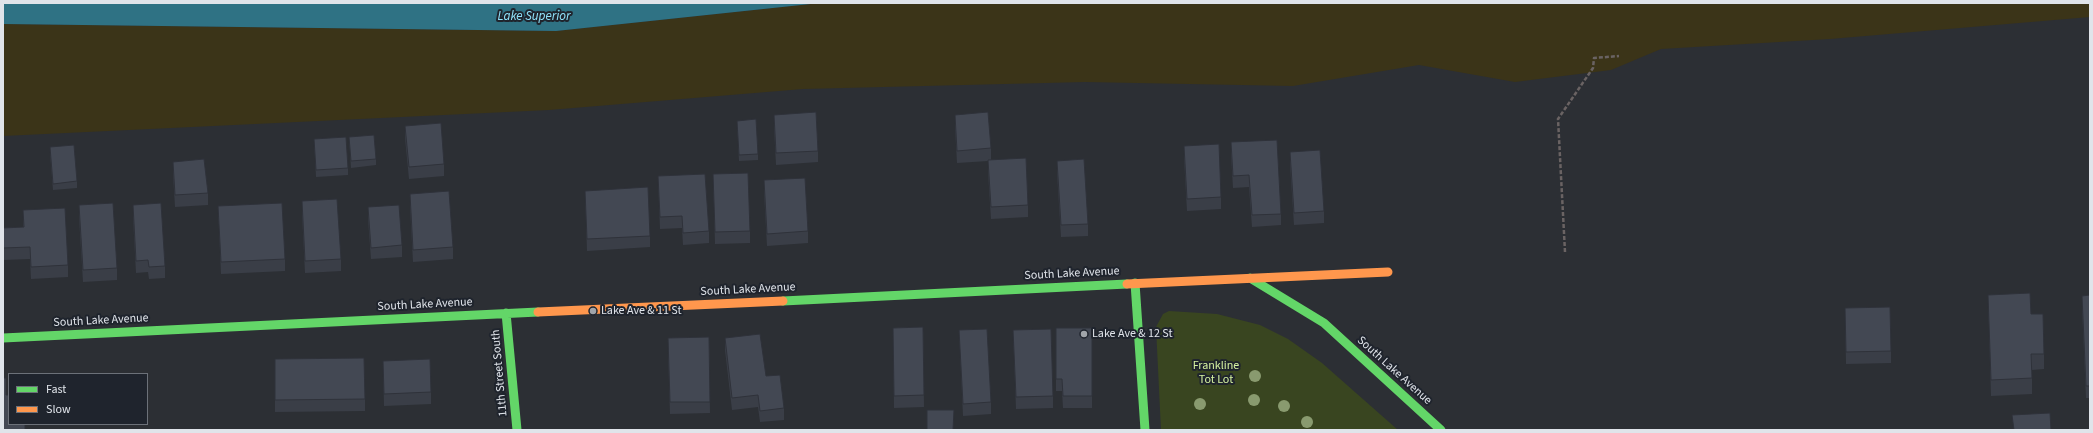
<!DOCTYPE html>
<style>
body{margin:0}
#map{position:relative;width:2093px;height:433px;overflow:hidden;background:#2c2f34;font-family:"Source Sans 3",sans-serif}
canvas{display:block}
.frame{position:absolute;inset:0;border:4px solid #e0e4ea;pointer-events:none}
.legend{position:absolute;left:8px;top:373px;width:140px;height:52px;box-sizing:border-box;background:#1f242d;border:1px solid #6c7179;margin:0;padding:5px 7px;list-style:none;font-size:12px;color:#e0e4ea}
.legend li{display:flex;align-items:center;gap:8px;height:20px}
.legend b{width:20px;border:1px solid #6c7179}
</style>
<div id="map">
<canvas width="2093" height="433"></canvas>
<div class="frame"></div>
<ul class="legend">
<li><b style="height:5px;background:#63d668"></b>Fast</li>
<li><b style="height:5px;background:#ff974d"></b>Slow</li>
</ul>
</div>
<script>
const context = document.querySelector('canvas').getContext('2d');
context.lineJoin = 'round';
function fillPath(path, color) { context.fillStyle = color; context.fill(path, 'evenodd'); }
const poly = rows => new Path2D(rows.map(r => 'M' + r).join(''));
function strokePath(path, color, width, dash) { context.strokeStyle = color; context.lineWidth = width; context.lineCap = dash ? 'butt' : 'round'; context.setLineDash(dash || []); context.stroke(path); }
function write(font, color, halo, rows, align = 'center') {
  context.font = font + ' "Source Sans 3",sans-serif'; context.lineWidth = 4; context.setLineDash([]); context.textBaseline = 'middle'; context.strokeStyle = halo; context.fillStyle = color; for (const [text, x, y, turn = 0] of rows) {
    context.save(); context.translate(x, y); context.rotate((+turn || 0) * Math.PI / 180); context.textAlign = isNaN(turn) ? turn : align; if (halo) context.strokeText(text, 0, 0); context.fillText(text, 0, 0); context.restore();
  }
}
const green = poly([
 [1169,311,1217,314,1260,325,1288,339,1322,363,1398,430,1161,430,1156,327,1163,314]
]);
const sand = poly([
 [820,3,2090,3,2090,17,1830,39,1661,49,1611,70,1515,82,1419,65,1293,86,1085,82,803,89,549,110,3,136,3,24,556,31]
]);
const water = poly([
 [3,3,820,3,556,31,3,24]
]);
const path = poly([
 [1565,252,1558,119,1593,68,1594,58,1619,56]
]);
const fast = poly([
 [1250,278,1324,323,1441,430],
 [1135,283,1145,430],
 [783,301,1127,284],
 [506,313,517,430],
 [3,338,538,312]
]);
const slow = poly([
 [1127,284,1388,272],
 [538,312,783,301]
]);
const trees = [
 [1255,376],
 [1254,400],
 [1200,404],
 [1284,406],
 [1307,422]
];
const wall = poly([
 [774,115,818,151,818,162,776,165,774,127],
 [955,115,991,148,991,160,1028,205,1028,217,991,219,988,172,988,161,957,163,955,127],
 [737,121,758,154,758,160,739,161],
 [405,126,444,164,444,176,409,179,405,138],
 [349,137,376,159,376,165,351,168],
 [314,139,348,168,348,175,316,177],
 [1231,142,1281,214,1281,225,1252,227,1249,187,1233,188,1231,154],
 [1184,146,1221,197,1221,209,1187,211,1184,158],
 [50,147,77,181,77,188,53,190,50,153],
 [1290,152,1324,211,1324,223,1294,225,1290,164],
 [1057,161,1088,224,1088,236,1061,237,1057,173],
 [173,162,208,193,208,205,175,207,173,174],
 [713,174,750,231,750,243,715,244],
 [658,176,709,231,709,243,683,245,682,228,660,229],
 [764,180,808,231,808,243,767,246,764,192],
 [585,191,650,236,650,247,587,251],
 [410,194,453,247,453,259,413,262,410,206],
 [302,201,341,259,341,271,305,273,302,213],
 [79,205,117,268,117,280,83,282,79,217],
 [133,205,165,266,165,278,149,279,148,272,136,273,133,217],
 [218,206,285,259,285,271,221,274],
 [368,207,402,245,402,257,371,259,368,219],
 [23,210,68,265,68,277,31,279,30,259,3,260,3,228,23,227],
 [1988,295,2031,314,2044,354,2044,369,2032,370,2032,394,1991,396],
 [2090,295,2090,398,2086,398,2082,308,2082,296],
 [1845,308,1891,351,1891,363,1846,364],
 [923,327,924,407,894,408,893,328],
 [1056,328,1092,328,1092,408,1063,408,1062,391,1056,391],
 [959,330,991,402,991,414,963,416],
 [1013,330,1053,396,1053,408,1016,409],
 [709,337,710,413,670,414,668,350],
 [725,338,766,376,784,408,784,420,760,422,758,407,732,410,725,350],
 [275,359,365,399,365,411,275,412],
 [383,361,431,392,431,404,384,406]
]);
const building = poly([
 [816,112,818,151,776,153,774,115,816,112],
 [988,112,991,148,957,151,955,115,988,112],
 [756,119,758,154,739,155,737,121,756,119],
 [441,123,444,164,409,167,405,126,441,123],
 [374,135,376,159,351,161,349,137,374,135],
 [346,137,348,168,316,170,314,139,346,137],
 [1277,140,1281,214,1252,215,1249,175,1233,176,1231,142,1277,140],
 [1219,144,1221,197,1187,199,1184,146,1219,144],
 [74,145,77,181,53,184,50,147,74,145],
 [1320,150,1324,211,1294,213,1290,152,1320,150],
 [1026,158,1028,205,991,207,988,160,1026,158],
 [204,159,208,193,175,195,173,162,204,159],
 [1084,159,1088,224,1061,225,1057,161,1084,159],
 [748,173,750,231,715,232,713,174,748,173],
 [705,174,709,231,683,233,682,216,660,217,658,176,705,174],
 [805,178,808,231,767,234,764,180,805,178],
 [648,187,650,236,587,239,585,191,648,187],
 [449,191,453,247,413,250,410,194,449,191],
 [337,199,341,259,305,261,302,201,337,199],
 [113,203,117,268,83,270,79,205,113,203],
 [161,203,165,266,149,267,148,260,136,261,133,205,161,203],
 [282,203,285,259,221,262,218,206,282,203],
 [399,205,402,245,371,248,368,207,399,205],
 [65,208,68,265,31,267,30,247,3,248,3,228,24,227,23,210,65,208],
 [2030,293,2031,314,2043,314,2044,354,2031,354,2032,378,1991,380,1988,295,2030,293],
 [2090,295,2090,386,2086,386,2082,296,2090,295],
 [1890,307,1891,351,1846,352,1845,308,1890,307],
 [923,327,924,395,894,396,893,328,923,327],
 [1056,328,1092,328,1092,396,1063,396,1062,379,1056,379,1056,328],
 [987,329,991,402,963,404,959,330,987,329],
 [1051,329,1053,396,1016,397,1013,330,1051,329],
 [760,334,766,376,780,375,784,408,760,411,758,395,732,398,725,338,760,334],
 [709,337,710,402,670,402,668,338,709,337],
 [364,358,365,399,275,400,275,359,364,358],
 [430,359,431,392,384,394,383,361,430,359],
 [3,378,6,378,6,395,9,395,9,424,25,424,25,430,3,430,3,378],
 [927,410,954,410,953,430,927,430,927,410],
 [2050,413,2051,430,2014,430,2012,415,2050,413]
]);
const markers = [
 [593,311,4,"#a1a5aa"],
 [1084,334,4,"#a1a5aa"]
];
const streetNames = [
 ["South Lake Avenue",1072,274,-3],
 ["South Lake Avenue",748,290,-3],
 ["South Lake Avenue",425,305,-3],
 ["South Lake Avenue",101,321,-3],
 ["South Lake Avenue",1394,371,42],
 ["11th Street South",500,373,-95]
];
const poiNames = [
 ["Lake Ave & 11 St",601,311],
 ["Lake Ave & 12 St",1092,334]
];
const parkNames = [
 ["Frankline",1216,366],
 ["Tot Lot",1216,380]
];
const waterNames = [
 ["Lake Superior",534,17]
];
fillPath(green, '#394520');
fillPath(sand, '#3b3418');
fillPath(water, '#2f7284');
strokePath(path, '#6a6363', 2.5, [4, 2]);
strokePath(fast, '#63d668', 9);
strokePath(slow, '#ff974d', 9);
context.fillStyle = '#899a6f';
for (const [x, y] of trees) { context.beginPath(); context.arc(x, y, 6, 0, 2 * Math.PI); context.fill(); }
fillPath(wall, '#3a3e47');
fillPath(building, '#434853');
strokePath(building, '#2f323a', 1);
for (const [x, y, r, color] of markers) { const dot = new Path2D(); dot.arc(x, y, r, 0, 2 * Math.PI); context.fillStyle = color; context.fill(dot); strokePath(dot, '#1f242d', 1.5); }
write('12px', '#e0e4ea', '#1f242d', streetNames);
write('12px', '#e0e4ea', '#1f242d', poiNames, 'left');
write('12px', '#d5f1a0', '#1f242d', parkNames);
write('italic 13px', '#90e2fa', '#1f242d', waterNames);
</script>
